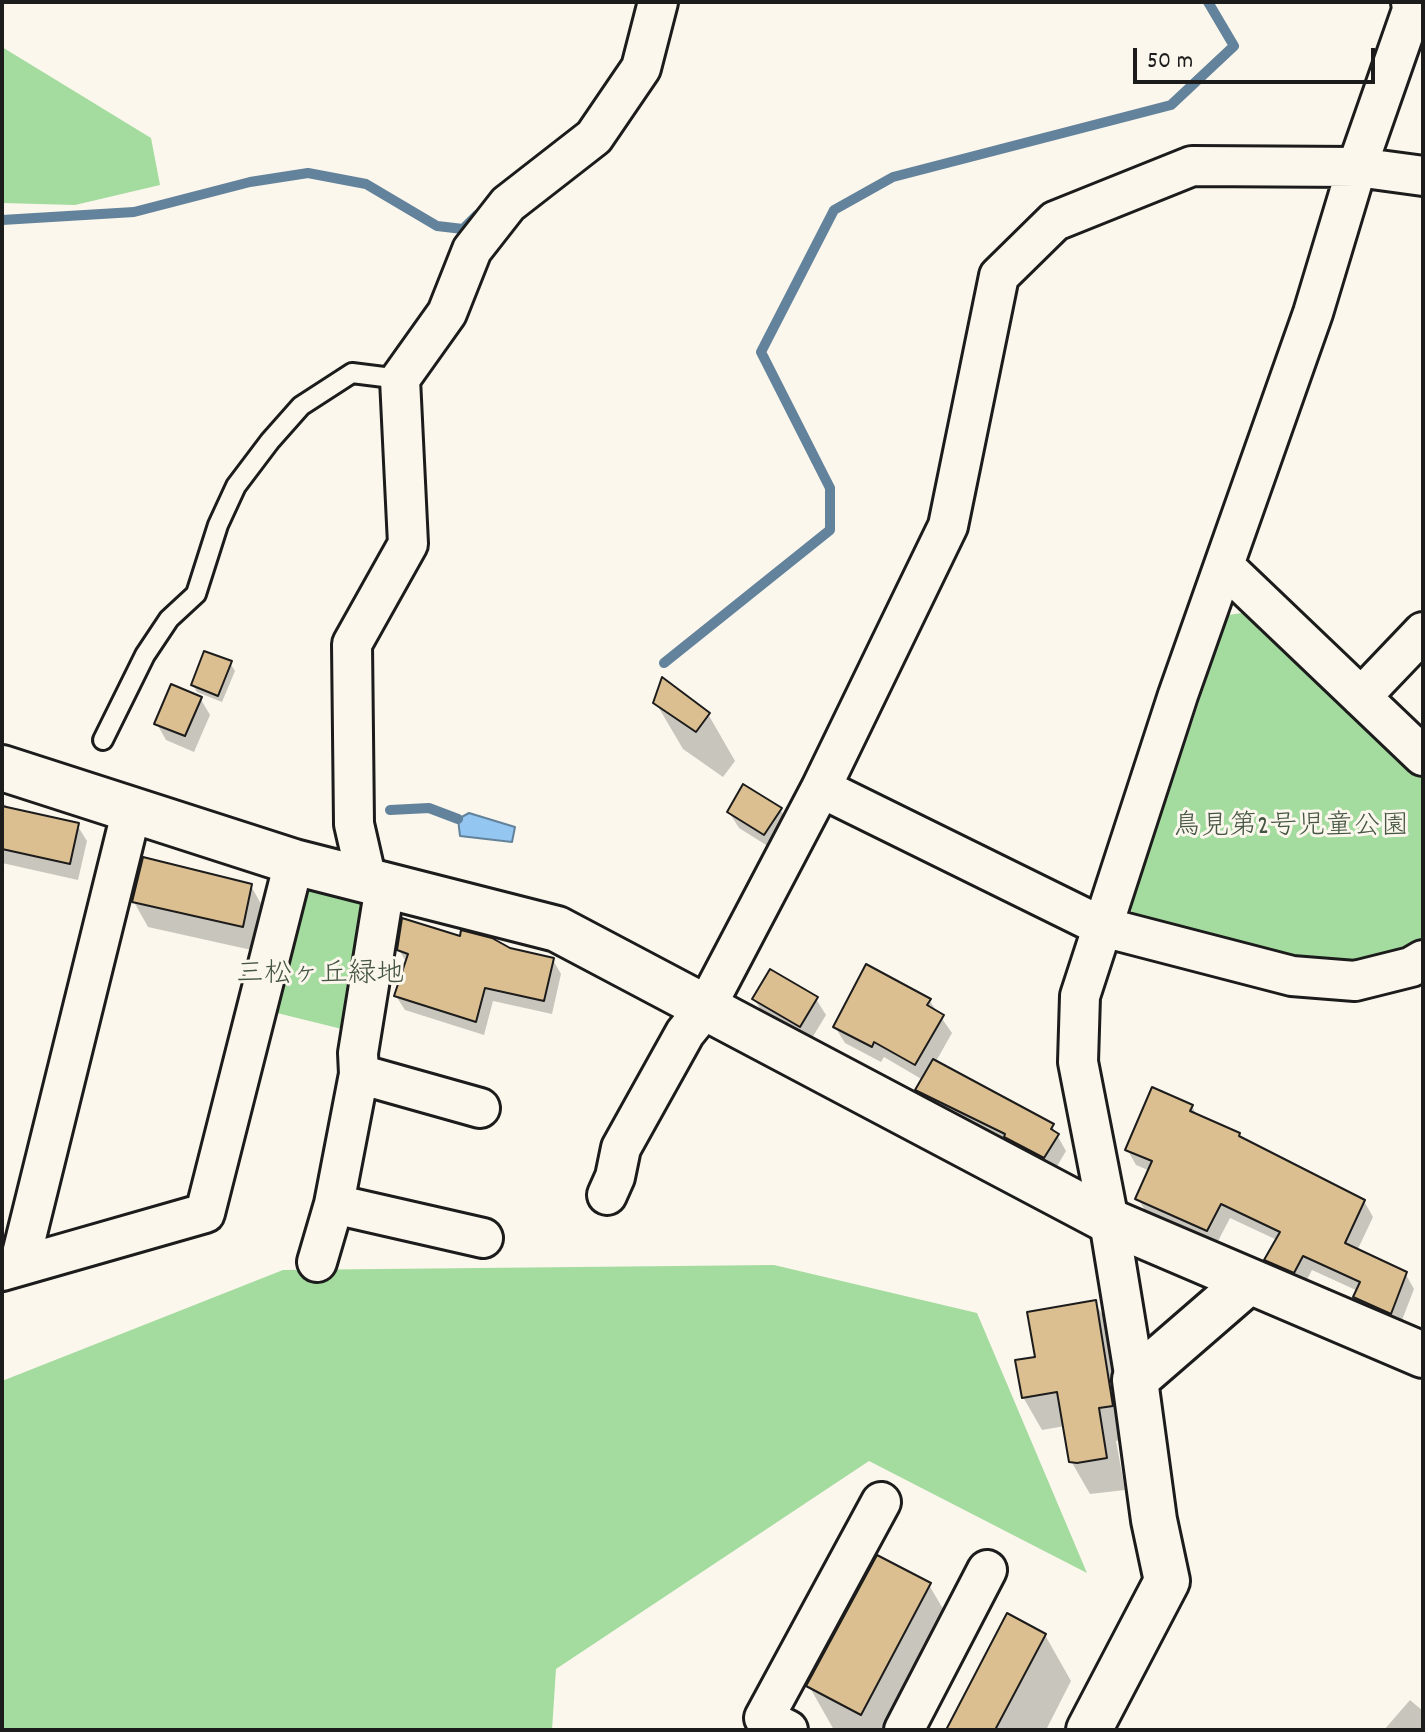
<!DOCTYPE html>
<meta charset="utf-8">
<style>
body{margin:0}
#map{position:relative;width:1425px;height:1732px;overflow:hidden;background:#fbf7ec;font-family:Dekko,sans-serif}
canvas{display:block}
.frame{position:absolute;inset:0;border:4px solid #1c1c1c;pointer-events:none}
.scale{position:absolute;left:1133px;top:48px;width:242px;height:36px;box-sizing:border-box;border:4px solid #1c1c1c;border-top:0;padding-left:10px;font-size:24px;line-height:28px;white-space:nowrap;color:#1c1c1c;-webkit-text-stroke:6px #fbf7ec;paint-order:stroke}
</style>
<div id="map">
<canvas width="1425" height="1732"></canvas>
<div class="frame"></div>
<div class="scale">50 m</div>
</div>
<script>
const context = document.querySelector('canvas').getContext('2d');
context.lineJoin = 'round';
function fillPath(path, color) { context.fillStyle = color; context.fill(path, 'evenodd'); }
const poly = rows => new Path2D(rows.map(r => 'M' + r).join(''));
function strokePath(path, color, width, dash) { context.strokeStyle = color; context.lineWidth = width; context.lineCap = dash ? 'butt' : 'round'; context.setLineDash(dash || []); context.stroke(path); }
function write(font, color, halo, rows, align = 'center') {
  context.font = font + ' Dekko,"Klee One",sans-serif'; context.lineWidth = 6; context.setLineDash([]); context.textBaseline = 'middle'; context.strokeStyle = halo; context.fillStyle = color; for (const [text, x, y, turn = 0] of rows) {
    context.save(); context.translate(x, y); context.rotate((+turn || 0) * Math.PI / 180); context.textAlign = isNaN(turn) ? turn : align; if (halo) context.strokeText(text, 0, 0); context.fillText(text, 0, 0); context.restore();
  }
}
const green = poly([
 [2,47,151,138,160,185,75,205,2,203],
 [1242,613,1423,779,1423,942,1408,951,1341,966,1293,961,1137,920,1130,908,1228,615],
 [323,889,374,903,354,1032,269,1011,302,896,311,890],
 [774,1265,977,1313,1087,1573,869,1461,556,1669,552,1730,2,1730,2,1381,283,1270]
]);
const water = poly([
 [469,813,515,827,512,842,460,836,458,819,469,813]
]);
const shadow = poly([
 [230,663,235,671,222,702,197,692,193,685],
 [200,698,210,715,194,752,166,740,157,724],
 [656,703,708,714,735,761,723,777,683,749],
 [2,803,18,812,77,825,87,841,78,880,2,863],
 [780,809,790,826,774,850,739,828,729,812],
 [251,886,265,911,256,951,148,927,134,902],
 [399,950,509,950,553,960,561,974,552,1014,493,1001,484,1035,405,1010,396,996,407,963],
 [754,999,816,999,826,1015,809,1043,764,1015],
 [929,1000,952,1033,935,1063,1052,1126,1066,1151,1053,1173,926,1106,917,1090,923,1080,884,1057,881,1062,845,1043,835,1027],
 [1192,1106,1197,1116,1239,1134,1242,1140,1364,1201,1373,1217,1357,1251,1405,1273,1414,1289,1399,1328,1364,1312,1355,1297,1358,1291,1312,1270,1303,1287,1275,1275,1266,1260,1277,1240,1230,1218,1216,1245,1147,1214,1138,1198,1150,1171,1136,1165,1127,1149],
 [1095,1302,1114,1335,1131,1438,1116,1441,1125,1490,1090,1494,1071,1461,1065,1426,1042,1430,1023,1397,1037,1358],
 [929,1585,956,1631,904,1730,834,1730,809,1686],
 [1045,1635,1071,1681,1046,1730,948,1730],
 [1410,1700,1423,1711,1423,1730,1384,1730]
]);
const stream = poly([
 [2,220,134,212,250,182,308,173,366,184,437,226,463,229,477,215],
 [664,663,830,530,830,488,761,352,834,210,893,177,1171,105,1234,46,1208,2],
 [390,810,429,808,458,819]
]);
const building = poly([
 [204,651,232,661,218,696,191,685,204,651],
 [662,677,710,713,696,732,653,703,662,677],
 [171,684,202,697,185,736,154,724,171,684],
 [743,784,782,808,764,835,727,812,743,784],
 [2,806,79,823,70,864,2,849,2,806],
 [143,857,252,884,243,927,132,902,143,857],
 [402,918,460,936,461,930,492,938,510,948,554,958,544,1001,485,988,476,1022,394,996,408,954,397,950,402,918],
 [866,964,931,999,927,1005,944,1015,915,1065,874,1042,872,1047,833,1027,866,964],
 [770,969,818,997,800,1027,752,999,770,969],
 [933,1059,1054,1124,1051,1129,1059,1134,1044,1158,1004,1137,1005,1134,915,1090,933,1059],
 [1152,1087,1193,1105,1190,1111,1240,1133,1239,1136,1365,1200,1345,1243,1407,1272,1391,1314,1353,1297,1360,1282,1303,1256,1294,1273,1264,1260,1280,1232,1221,1204,1207,1231,1135,1199,1152,1161,1125,1150,1152,1087],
 [1096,1300,1113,1406,1099,1408,1107,1458,1077,1463,1069,1462,1057,1392,1022,1398,1015,1360,1035,1357,1027,1312,1096,1300],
 [877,1555,931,1583,861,1715,806,1686,877,1555],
 [1007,1613,1046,1634,995,1730,946,1730,1007,1613]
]);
const lane = poly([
 [103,740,145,655,169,619,196,594,218,525,236,486,270,441,301,406,352,373,400,379]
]);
const street = poly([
 [1224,566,1423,756],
 [1361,697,1423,632],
 [821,788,1103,927,1292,976,1355,981,1411,967,1423,960],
 [367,881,354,824,352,644,408,544,400,379,447,313,472,250,508,204,594,137,641,68,658,2],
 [359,1074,480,1108],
 [607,1195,615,1177,621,1148,685,1033,706,1007,821,788,948,526,999,276,1055,221,1192,166,1357,167,1423,176],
 [334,1204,483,1238],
 [317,1262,334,1204,359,1074,358,1053,385,886],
 [19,1266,132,809],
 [2,1271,205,1213,294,862],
 [1135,1380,1109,1221,1078,1062,1080,996,1178,695,1313,313,1357,167,1412,10,1411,2],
 [788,1730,764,1718,881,1502],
 [904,1730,987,1570]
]);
const secondary = poly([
 [2,768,294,862,557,929,1109,1221,1423,1355],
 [1089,1730,1167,1581,1154,1520,1135,1380,1248,1282]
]);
const parkNames = [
 ["鳥見第2号児童公園",1291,829],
 ["三松ヶ丘緑地",320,977]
];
fillPath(green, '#a4db9f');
fillPath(water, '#93c6f0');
strokePath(water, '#63829b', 2);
fillPath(shadow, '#0003');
strokePath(stream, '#63829b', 10);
fillPath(building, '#dbbf90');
strokePath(building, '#1c1c1c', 2);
strokePath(lane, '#1c1c1c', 24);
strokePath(street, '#1c1c1c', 44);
strokePath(secondary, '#1c1c1c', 50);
strokePath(lane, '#fbf7ec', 18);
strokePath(street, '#fbf7ec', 38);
strokePath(secondary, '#fbf7ec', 44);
write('28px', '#455543', '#fbf7ec', parkNames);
</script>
